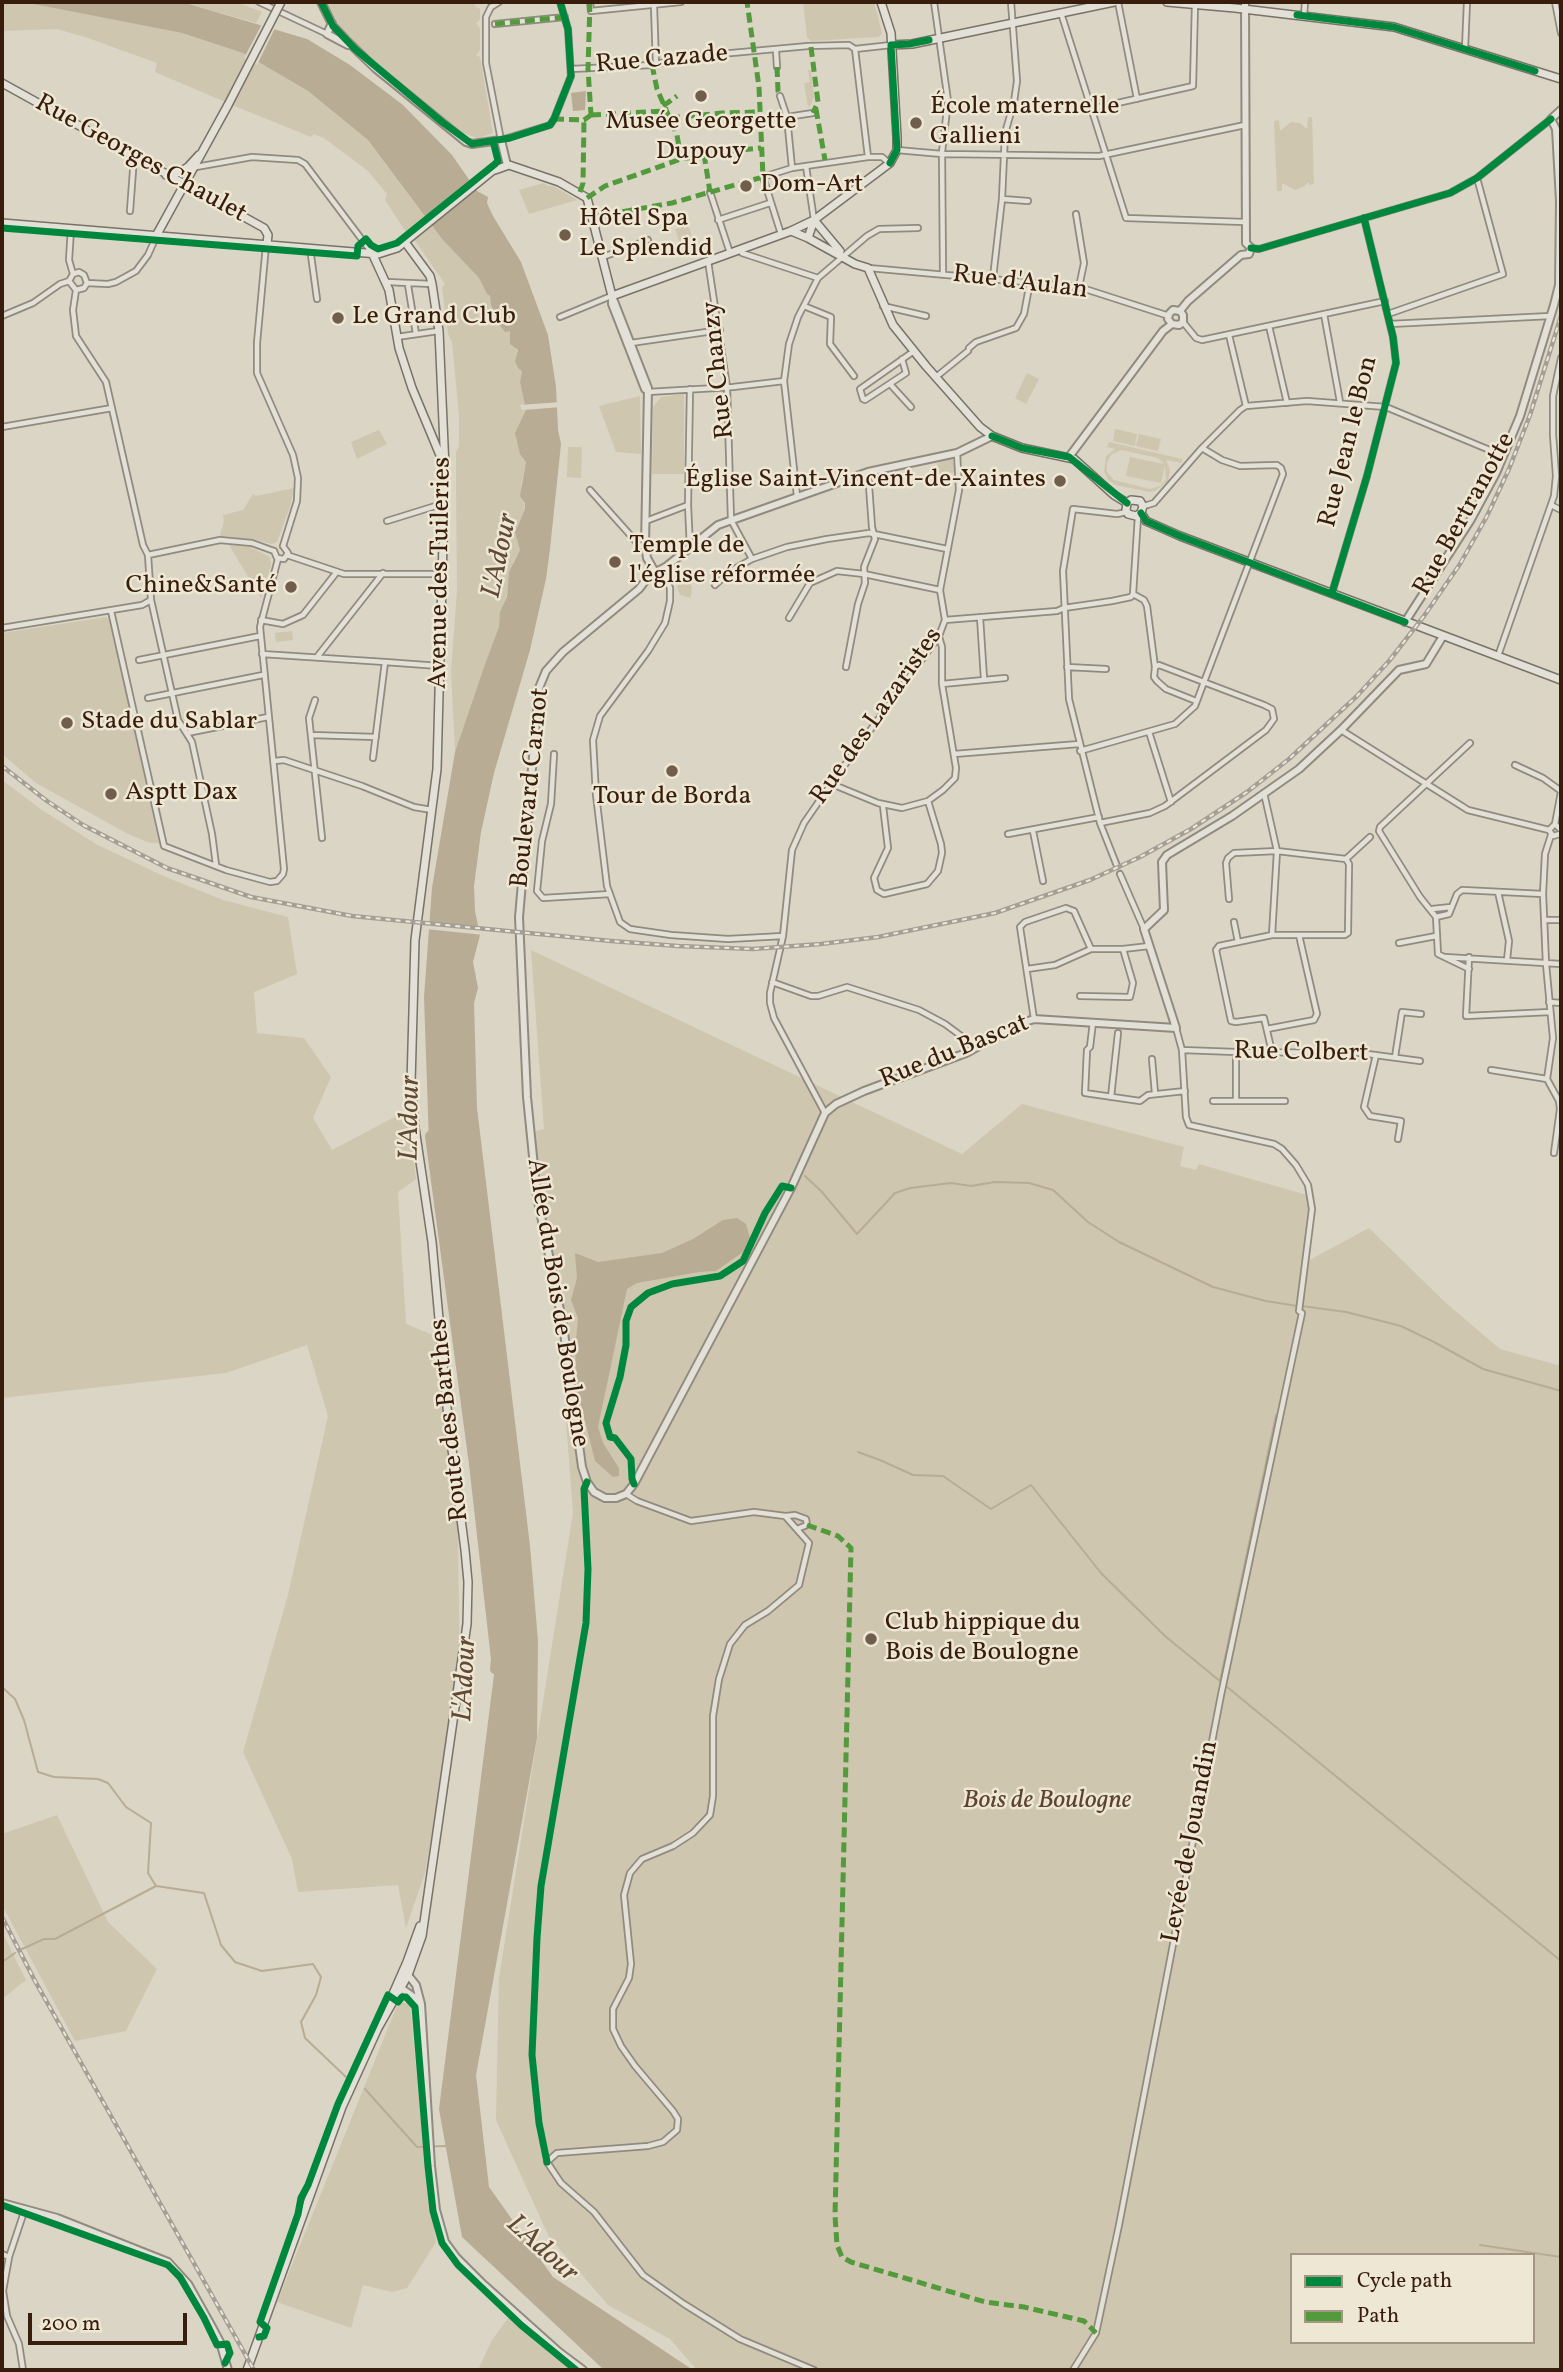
<!DOCTYPE html>
<meta charset="utf-8">
<style>
body{margin:0}
#map{position:relative;width:1563px;height:2372px;overflow:hidden;background:#dad5c4;font-family:Vollkorn,serif}
canvas{display:block}
.frame{position:absolute;inset:0;border:4px solid #391d0c;pointer-events:none}
.legend{position:absolute;left:1290px;top:2253px;width:245px;height:91px;box-sizing:border-box;background:#ede7d3;border:2px solid #a59683;margin:0;padding:9px 12px;list-style:none;font-size:21px;color:#391d0c}
.legend li{display:flex;align-items:center;gap:14px;height:35px}
.legend b{width:35px;border:2px solid #a59683}
.scale{position:absolute;left:28px;top:2313px;width:159px;height:32px;box-sizing:border-box;border:4px solid #391d0c;border-top:0;padding-left:9px;font-size:21px;line-height:24px;white-space:nowrap;color:#391d0c;-webkit-text-stroke:5px #ede7d3;paint-order:stroke}
</style>
<div id="map">
<canvas width="1563" height="2372"></canvas>
<div class="frame"></div>
<ul class="legend">
<li><b style="height:9px;background:#00873e"></b>Cycle path</li>
<li><b style="height:9px;background:#529a3b"></b>Path</li>
</ul>
<div class="scale">200 m</div>
</div>
<script>
const context = document.querySelector('canvas').getContext('2d');
context.lineJoin = 'round';
function fillPath(path, color) { context.fillStyle = color; context.fill(path, 'evenodd'); }
const poly = rows => new Path2D(rows.map(r => 'M' + r).join(''));
function strokePath(path, color, width, dash) { context.strokeStyle = color; context.lineWidth = width; context.lineCap = dash ? 'butt' : 'round'; context.setLineDash(dash || []); context.stroke(path); }
function write(font, color, halo, rows, align = 'center') {
  context.font = font + ' Vollkorn,serif'; context.lineWidth = 5; context.setLineDash([]); context.textBaseline = 'middle'; context.strokeStyle = halo; context.fillStyle = color; for (const [text, x, y, turn = 0] of rows) {
    context.save(); context.translate(x, y); context.rotate((+turn || 0) * Math.PI / 180); context.textAlign = isNaN(turn) ? turn : align; if (halo) context.strokeText(text, 0, 0); context.fillText(text, 0, 0); context.restore();
  }
}
const green = poly([
 [2,2,23,2,182,33,243,53,308,91,368,140,442,239,479,278,487,294,490,296,491,305,499,324,511,330,522,370,520,382,526,410,516,440,526,462,521,485,525,509,515,531,520,550,513,562,500,627,485,664,455,752,451,671,457,591,456,482,456,452,459,446,459,415,452,342,448,334,442,287,445,284,416,242,404,229,385,200,387,194,368,171,324,138,314,134,311,137,237,107,155,72,157,63,88,38,57,29,2,31],
 [182,2,236,2,262,12,256,23],
 [325,2,475,2,475,6,480,9,480,20,476,23,480,28,480,50,476,55,480,57,493,133,478,138,459,132,359,48,344,32],
 [801,2,874,2,882,33,879,37,811,41,807,37,803,2],
 [808,70,811,70,814,97,811,105,808,107,804,83,810,82],
 [1308,117,1312,117,1314,184,1309,185,1309,182,1303,187,1295,190,1282,183,1282,191,1277,191,1274,121,1279,120,1280,131,1291,122,1300,123,1307,129],
 [544,183,548,186,553,186,577,200,529,214,519,190],
 [688,225,693,239,680,244,675,229],
 [1027,373,1039,379,1026,404,1015,398],
 [684,394,684,474,652,474,653,407,661,397],
 [640,396,641,454,616,452,599,406],
 [1115,429,1137,434,1135,446,1113,441],
 [379,430,387,444,357,459,351,442],
 [1139,434,1161,439,1158,451,1136,446],
 [1109,442,1182,459,1182,463,1166,460,1170,470,1168,481,1155,491,1149,492,1116,485,1108,480,1104,471,1106,456,1115,449,1107,447],
 [1121,450,1158,458,1164,464,1130,457,1126,476,1161,483,1165,466,1166,479,1160,486,1150,489,1114,480,1107,472,1107,463,1111,455],
 [568,447,582,447,581,478,567,477],
 [953,459,955,472,940,475,937,463],
 [294,488,291,504,277,542,272,544,253,539,220,536,224,521,223,515,243,510,253,494,256,496],
 [229,545,250,547,270,557,271,565,261,598],
 [680,579,686,579,692,587,691,598,680,595,677,587],
 [106,617,110,620,159,843,150,843,128,834,36,783,2,754,2,633],
 [292,631,293,640,276,642,275,633],
 [2,780,42,810,96,844,161,875,223,900,288,917,297,974,254,992,257,1033,304,1038,331,1077,313,1118,332,1150,408,1110,416,1179,398,1192,406,1324,438,1337,457,1476,460,1678,425,1873,406,1928,398,1885,298,1892,292,1859,243,1752,288,1595,328,1416,307,1345,226,1373,2,1398],
 [531,950,962,1154,1022,1104,1184,1147,1180,1166,1196,1170,1199,1164,1307,1195,1310,1209,1304,1263,1369,1228,1446,1303,1500,1349,1561,1366,1561,2370,697,2370,670,2339,608,2305,549,2237,496,2120,499,1978,573,1513,553,1249,541,1194,535,1148,536,1131,544,1129],
 [1292,2255,1533,2255,1533,2342,1292,2342],
 [57,1815,108,1922,157,1969,126,2031,75,2041,2,1905,2,1834],
 [2,1932,26,1980,2,1999],
 [399,2001,410,2005,425,2162,436,2242,407,2288,392,2292,363,2285,351,2328,277,2302],
 [509,2317,575,2370,478,2370,492,2340]
]);
const water = poly([
 [23,2,182,2,307,39,350,65,403,105,452,155,477,191,488,197,487,203,493,216,521,262,548,335,556,387,558,430,561,444,550,549,546,579,530,650,494,773,481,832,474,886,475,911,480,935,473,962,478,988,474,1003,477,1108,530,1546,538,1641,537,1738,476,2075,489,2187,553,2277,693,2370,604,2370,462,2237,439,2109,496,1659,474,1464,429,1142,424,997,432,888,455,752,485,664,499,627,500,612,507,597,509,572,520,550,515,532,525,509,525,503,520,496,526,462,520,454,515,433,526,410,520,382,522,371,519,369,515,362,518,350,510,344,510,331,505,332,499,324,491,305,490,296,487,294,479,278,442,239,368,140,308,91,243,53,182,33],
 [586,91,585,110,573,111,571,93],
 [737,1218,746,1224,750,1238,743,1252,716,1271,699,1272,637,1283,627,1289,598,1427,603,1443,619,1468,619,1476,613,1477,595,1461,578,1393,575,1351,578,1318,571,1300,577,1278,575,1253,598,1262,662,1253,693,1239,723,1220]
]);
const pier = poly([
 [263,22,276,26,257,65,244,58],
 [561,402,561,407,537,409,522,410,520,405],
 [425,923,482,928,484,935,425,929]
]);
const stream = poly([
 [805,1176,822,1192,857,1234,895,1193,910,1188,951,1183,971,1186,995,1182,1029,1183,1053,1190,1088,1222,1119,1242,1213,1287,1266,1301,1297,1306],
 [1302,1306,1346,1312,1401,1326,1434,1342,1483,1369,1561,1391],
 [858,1452,880,1460,913,1475,943,1476,991,1509,1031,1485,1101,1573,1165,1636,1561,1961],
 [1220,1681,1276,1415],
 [1226,1685,1283,1416],
 [2,1687,15,1699,24,1720,38,1772,54,1777,98,1779,108,1783,126,1807,151,1823,148,1873,156,1886,204,1893,221,1945,235,1962,262,1971,313,1964,321,1977,316,1995,301,2022,305,2038,346,2077],
 [22,1949,44,1939,55,1939,156,1886],
 [2,1962,15,1953],
 [365,2089,417,2147,446,2146],
 [1480,2245,1561,2257]
]);
const river = poly([
 [430,1136,474,1464,496,1659,495,1669]
]);
const minor = poly([
 [259,2,327,34],
 [499,2,491,7,486,17,486,63,501,140,550,125,554,119,571,76,568,29,560,2],
 [590,2,591,11,681,2],
 [934,2,948,101,942,152,943,274],
 [1118,2,1137,99],
 [1555,2,1561,33],
 [654,6,656,64],
 [1061,13,1126,218,1245,222],
 [1304,16,1305,2],
 [495,24,565,17],
 [855,49,868,157],
 [1465,49,1467,2],
 [776,51,777,67],
 [571,69,652,65,688,57,808,46,849,45,855,49,891,45],
 [780,96,787,117,792,168],
 [1091,109,1193,86,1195,4],
 [787,117,813,113],
 [897,150,942,154,1099,156,1245,125],
 [806,166,814,220],
 [196,167,252,157,298,160,305,164,372,253],
 [710,192,730,253],
 [1002,199,1028,201],
 [130,211,134,157],
 [1076,214,1084,263,1079,287],
 [718,220,770,203],
 [71,229,69,260,73,274],
 [781,234,763,177,792,168,868,157,882,157,889,163],
 [266,245,257,343,257,373,293,455,298,478,297,501,283,546],
 [310,248,317,299],
 [1251,248,1259,249,1450,193,1477,178,1551,119],
 [740,250,742,253,818,278],
 [603,257,648,240],
 [708,261,727,387,731,520,752,559],
 [869,268,1079,287,1169,316],
 [993,278,1002,199,1005,133,1014,102,1017,81,1011,2],
 [387,282,432,284],
 [87,283,108,284,116,282,136,271,148,255,156,237],
 [408,285,416,334],
 [76,290,73,310,76,336,106,382,143,545,148,555],
 [76,290,69,281,73,274,79,272,84,275,87,283],
 [76,290,84,288,87,283],
 [804,306,831,317,830,344,854,376],
 [883,306,926,316],
 [1324,314,1340,402],
 [1388,314,1503,274,1477,178],
 [2,316,33,303,60,284,69,281],
 [560,317,611,296],
 [1183,322,1196,338,1202,340,1385,301],
 [1390,324,1550,316],
 [1269,326,1287,403],
 [1229,335,1246,406],
 [397,337,438,331],
 [631,343,720,330],
 [969,348,976,342,1016,328,1024,314,1030,282],
 [902,359,906,373,865,400,863,399,860,389,914,351],
 [936,377,968,351],
 [890,384,911,407],
 [690,389,688,505,690,548],
 [648,392,733,387,784,381],
 [2,427,112,408],
 [590,490,640,546,645,546],
 [797,496,784,381,789,344,798,317,818,278,867,236,879,229,918,228],
 [1551,505,1561,510],
 [1144,506,1154,503,1202,448,1240,410,1246,406,1307,401,1386,407,1504,456],
 [387,521,445,503],
 [646,521,688,505],
 [274,551,277,558,284,559,288,553,283,546],
 [148,555,151,600,178,720,192,742,212,834,216,865],
 [148,555,220,540,252,543,274,551],
 [287,555,344,574,444,574],
 [662,569,670,588,670,601,665,623,648,651,600,716,593,740,596,795,607,886,620,922,630,929,671,935,728,939,783,936],
 [715,585,729,572,752,559,787,547,827,539,869,533,947,549],
 [1332,593,1367,476,1396,363,1393,337,1364,218],
 [1133,594,1144,600,1147,606,1155,667,1154,677,1157,681,1166,689,1196,701],
 [1133,594,1138,516],
 [111,611,164,846,226,870,270,882,277,881,283,874,284,869,260,627,278,559],
 [980,617,984,679],
 [789,618,810,583,837,571,864,574,940,590],
 [261,620,283,624,303,615,336,573],
 [945,620,1057,611,1064,608,1112,601,1131,597,1133,594],
 [2,628,142,605,151,600],
 [262,654,385,662],
 [1498,656,1554,496,1556,476,1553,435,1553,396,1561,358],
 [317,657,383,573],
 [139,660,260,636],
 [846,667,858,604,865,583,864,567,875,539,872,527,868,472],
 [1067,667,1106,669],
 [942,684,1005,678],
 [148,698,263,675],
 [315,700,309,718,322,838],
 [1341,730,1468,810,1549,830,1553,836,1560,834],
 [1149,732,1171,802],
 [187,733,268,717],
 [311,735,376,737],
 [1080,751,1175,724,1195,706,1204,682,1283,474,1281,468,1277,465,1240,466,1222,460,1202,448],
 [554,754,551,804,542,841,537,891,543,898,610,894],
 [954,754,1079,744],
 [373,758,385,662,439,666],
 [274,761,284,760,362,786,414,807,432,810],
 [1515,765,1543,778,1561,791],
 [833,781,839,787,878,803,902,808,928,801,943,790,955,778,956,768,942,684,942,647,939,637],
 [1264,793,1277,851,1272,935],
 [883,806,888,848,874,878,877,890,884,894,927,884,938,871,942,853,941,844,928,801],
 [1100,823,1150,813,1165,806,1266,730,1274,719,1272,709,1264,705,1159,665,1155,667],
 [1555,824,1561,792],
 [1549,830,1555,824,1561,830],
 [1033,831,1043,881],
 [1008,834,1099,817],
 [1551,835,1545,854,1543,894,1546,964,1553,1038,1547,1079,1559,1101,1560,1109,1554,1153],
 [1117,866,1100,823,1069,699,1063,571,1073,509,1117,514,1127,512],
 [1120,874,1144,929],
 [1498,892,1509,941,1507,960],
 [1229,899,1226,863,1228,858,1234,853,1277,851,1346,859,1370,837],
 [1432,909,1451,907],
 [1436,917,1449,914,1457,894,1462,890,1543,894],
 [1544,920,1561,920],
 [1234,922,1238,942],
 [1399,943,1436,936],
 [1445,957,1561,964],
 [1469,957,1466,1016,1550,1012],
 [1027,969,1055,965,1091,949],
 [1469,969,1438,954,1436,917,1420,897,1379,831,1380,827,1470,743],
 [772,982,811,996,818,996,847,987,919,1010,945,1024,964,1038,973,1049],
 [1080,996,1130,997,1133,983,1123,949,1149,946],
 [1549,1002,1561,1003],
 [1034,1019,1020,927,1025,922,1066,908,1074,911,1091,949,1123,949],
 [1093,1022,1090,1047,1087,1050,1085,1093,1140,1101,1148,1095,1185,1091],
 [1267,1029,1314,1020,1317,1014,1299,935],
 [1182,1050,1236,1052,1360,1053,1420,1061],
 [1272,1052,1264,1018,1236,1022,1231,1021,1216,950,1219,946,1272,935,1345,935,1348,933,1349,864,1346,859],
 [1376,1055,1364,1107,1370,1116,1401,1121,1398,1139],
 [1395,1057,1402,1012,1421,1014],
 [1152,1059,1155,1093],
 [1491,1070,1547,1079],
 [1111,1097,1118,1033],
 [1213,1101,1285,1101],
 [1236,1101,1236,1053],
 [825,1113,774,1018,770,1003,770,993,783,936,792,850,804,823,833,781,939,636,945,620,940,590,959,490,957,453],
 [626,1494,637,1501,691,1521,754,1512,785,1516,809,1543,799,1585,768,1611,745,1625,730,1644,719,1679,713,1716,713,1796,710,1815,693,1833,673,1846,642,1859,630,1873,624,1895,631,1964,629,1978,613,2009,613,2029,621,2046,635,2066,673,2111,678,2119,677,2130,663,2142,648,2146,557,2153,547,2162,561,2183,594,2212,643,2275,684,2304,740,2339,814,2370],
 [786,1516,795,1515,806,1519,807,1525,797,1529],
 [2,2254,9,2257],
 [23,2370,19,2344,7,2316,3,2291,9,2257,25,2209],
 [1073,2370,1096,2333,1119,2225,1221,1695,1302,1313,1299,1311,1312,1209,1308,1185,1296,1165,1282,1149,1274,1144,1189,1125,1186,1117,1182,1050,1176,1028]
]);
const tertiary = poly([
 [321,2,333,26,346,40,375,68,466,142,472,144,501,140,507,165],
 [1245,2,1246,243],
 [332,23,327,34,348,45],
 [612,296,648,388,645,546,647,558,655,572],
 [612,297,612,304,645,389],
 [1180,311,1188,301,1241,255,1249,254,1251,248,1246,243],
 [1172,324,1179,325,1183,322,1183,315,1180,311],
 [1172,324,1168,319,1169,314,1173,310,1180,311],
 [992,436,957,453,868,472,718,525,667,566,649,576,639,589,563,652,546,671,539,688,519,917,527,1097,537,1196,563,1325,582,1467,587,1482,594,1492,605,1498,616,1498,626,1494,634,1484,791,1188,825,1113,836,1104,864,1091,966,1053,1019,1024,1034,1019,1176,1028,1144,929,1164,910,1162,862,1167,855,1232,816,1299,769,1341,730,1399,670,1426,664,1443,636],
 [1069,457,1163,331,1172,324],
 [1405,622,1470,521,1496,473,1520,416,1554,305,1559,285,1560,201,1556,129,1551,119,1561,110],
 [408,1975,416,1985,421,2004,431,2166,436,2210,445,2242,456,2257,483,2284,559,2352,583,2370],
 [401,1988,415,1998,418,2006],
 [2,2203,57,2218,168,2262,188,2284,212,2327,220,2342,228,2370]
]);
const secondary = poly([
 [1167,2,1235,8,1394,27,1561,79],
 [891,45,912,44,1114,2],
 [2,83,264,228,268,235,267,244],
 [166,175,180,172,188,167,199,155],
 [814,220,808,238,855,264,868,268,893,325,926,366,980,427,992,436,1022,448,1074,459,1114,495,1127,503],
 [814,220,840,251],
 [2,223,378,254,397,248,492,171,509,165,559,182,587,198,612,296,791,231,814,220,890,163,897,150,897,137,891,33,881,2],
 [791,231,808,238],
 [156,236,228,105],
 [372,253,389,290,399,348,412,388,442,460],
 [1127,503,1131,500,1140,501,1143,506,1141,513],
 [1127,503,1126,510,1128,514,1136,516,1141,513],
 [1141,513,1146,521,1180,536,1561,680],
 [392,1996,407,1962,420,1926],
 [247,2370,342,2107,378,2028,408,1975,422,1936,467,1624,468,1582,465,1550,448,1418,432,1242,415,1128,411,1083,415,940,437,769,445,468,439,331,432,284,430,276,405,242]
]);
const rail = poly([
 [2,766,47,801,83,825,167,868,251,897,352,916,611,941,678,946,753,949,821,944,878,937,995,913,1090,880,1140,857,1191,829,1247,792,1289,759,1357,696,1389,661,1424,616,1460,564,1487,516,1509,469,1530,415,1561,316],
 [2,1917,35,1981,254,2370]
]);
const secondaryBridge = poly([
 [228,105,281,2]
]);
const quiet = poly([
 [590,2,588,69,591,115],
 [495,24,565,17],
 [811,47,818,102,813,113],
 [652,65,657,89,677,135,681,159],
 [777,67,778,91,780,96],
 [663,106,677,96],
 [816,109,825,160],
 [591,115,665,111],
 [670,118,722,113,759,112],
 [554,119,584,120,591,115],
 [704,154,710,192],
 [580,192,583,183,584,120],
 [587,198,605,186,681,159,729,151,761,148],
 [593,217,672,203,763,177,759,87,747,2],
 [807,1525,838,1536,851,1548,835,2216,837,2245,842,2257,851,2262,985,2302,1024,2307,1084,2321,1096,2333]
]);
const cycleway = poly([
 [321,2,333,26,355,49,442,122,472,144,510,138,550,125,554,119,571,76,568,29,560,2],
 [1297,15,1394,27,1535,71],
 [890,163,897,150,891,45,909,44,929,40],
 [2,228,357,256,358,246,366,239,371,245,378,249,397,243,495,164,498,161,493,141],
 [1251,248,1259,249,1450,193,1477,178,1551,119],
 [992,436,1022,448,1069,457,1127,503],
 [1141,513,1146,521,1180,536,1405,622],
 [1332,593,1367,476,1396,363,1393,337,1364,218],
 [634,1484,632,1479,631,1459,615,1438,610,1437,606,1423,620,1377,626,1345,626,1321,631,1307,648,1293,672,1284,720,1276,743,1261,765,1213,782,1186,791,1188],
 [547,2162,539,2123,532,2055,537,1938,541,1886,586,1623,588,1569,584,1489,587,1482],
 [2,2205,168,2265,180,2277,204,2318,217,2345,227,2344,230,2353,225,2363],
 [259,2337,264,2336,267,2328,260,2322,298,2214,301,2198,308,2185,338,2104,388,1995,398,2002,402,1997,406,1997,415,2007,428,2166,433,2211,442,2243,458,2265,521,2325,576,2370]
]);
const markers = [
 [701,96,7,"#715d4c"],
 [916,123,7,"#715d4c"],
 [746,186,7,"#715d4c"],
 [565,235,7,"#715d4c"],
 [338,318,7,"#715d4c"],
 [1060,481,7,"#715d4c"],
 [615,562,7,"#715d4c"],
 [291,587,7,"#715d4c"],
 [67,723,7,"#715d4c"],
 [672,771,7,"#715d4c"],
 [111,794,7,"#715d4c"],
 [871,1639,7,"#715d4c"]
];
const streetNames = [
 ["Rue Cazade",662,61,-5],
 ["Rue Georges Chaulet",140,160,29],
 ["Rue d'Aulan",1020,284,7],
 ["Rue Chanzy",720,370,-96],
 ["Rue Jean le Bon",1350,442,-76],
 ["Rue Bertranotte",1466,515,-61],
 ["Avenue des Tuileries",442,573,-89],
 ["Rue des Lazaristes",878,717,-55],
 ["Boulevard Carnot",532,788,-84],
 ["Rue du Bascat",955,1053,-22],
 ["Rue Colbert",1301,1054,1],
 ["Allée du Bois de Boulogne",556,1303,81],
 ["Route des Barthes",451,1420,-96],
 ["Levée de Jouandin",1192,1842,-79]
];
const poiNames = [
 ["École maternelle",930,108],
 ["Gallieni",930,138],
 ["Musée Georgette",701,123,"center"],
 ["Dupouy",701,153,"center"],
 ["Dom-Art",760,186],
 ["Hôtel Spa",579,220],
 ["Le Splendid",579,250],
 ["Le Grand Club",352,318],
 ["Église Saint-Vincent-de-Xaintes",1046,481,"right"],
 ["Temple de",629,547],
 ["l'église réformée",629,577],
 ["Chine&Santé",277,587,"right"],
 ["Stade du Sablar",81,723],
 ["Asptt Dax",125,794],
 ["Tour de Borda",672,798,"center"],
 ["Club hippique du",885,1624],
 ["Bois de Boulogne",885,1654]
];
const parkNames = [
 ["Bois de Boulogne",1047,1802]
];
const waterNames = [
 ["L'Adour",502,556,-78],
 ["L'Adour",412,1118,-89],
 ["L'Adour",467,1679,-87],
 ["L'Adour",541,2250,42]
];
fillPath(green, '#cfc6af');
fillPath(water, '#b8ac94');
fillPath(pier, '#dad5c4');
strokePath(stream, '#b8ac94', 2);
strokePath(river, '#b8ac94', 10);
strokePath(minor, '#918a7f', 8);
strokePath(tertiary, '#918a7f', 10);
strokePath(secondary, '#797267', 10);
strokePath(minor, '#e3e0d8', 4.5);
strokePath(tertiary, '#e3e0d8', 6);
strokePath(secondary, '#e3e0d8', 7);
strokePath(rail, '#a49f96', 4.5);
strokePath(rail, '#ede7d3', 2, [5]);
strokePath(secondaryBridge, '#797267', 10, []);
strokePath(secondaryBridge, '#e3e0d8', 7);
strokePath(quiet, '#529a3b', 5, [10, 5]);
strokePath(cycleway, '#00873e', 7);
for (const [x, y, r, color] of markers) { const dot = new Path2D(); dot.arc(x, y, r, 0, 2 * Math.PI); context.fillStyle = color; context.fill(dot); strokePath(dot, '#ede7d3', 2.5); }
write('26px', '#391d0c', '#ede7d3', streetNames);
write('26px', '#391d0c', '#ede7d3', poiNames, 'left');
write('italic 26px', '#5c4430', '#ede7d3', parkNames);
write('italic 28px', '#604935', '#ede7d3', waterNames);
</script>
